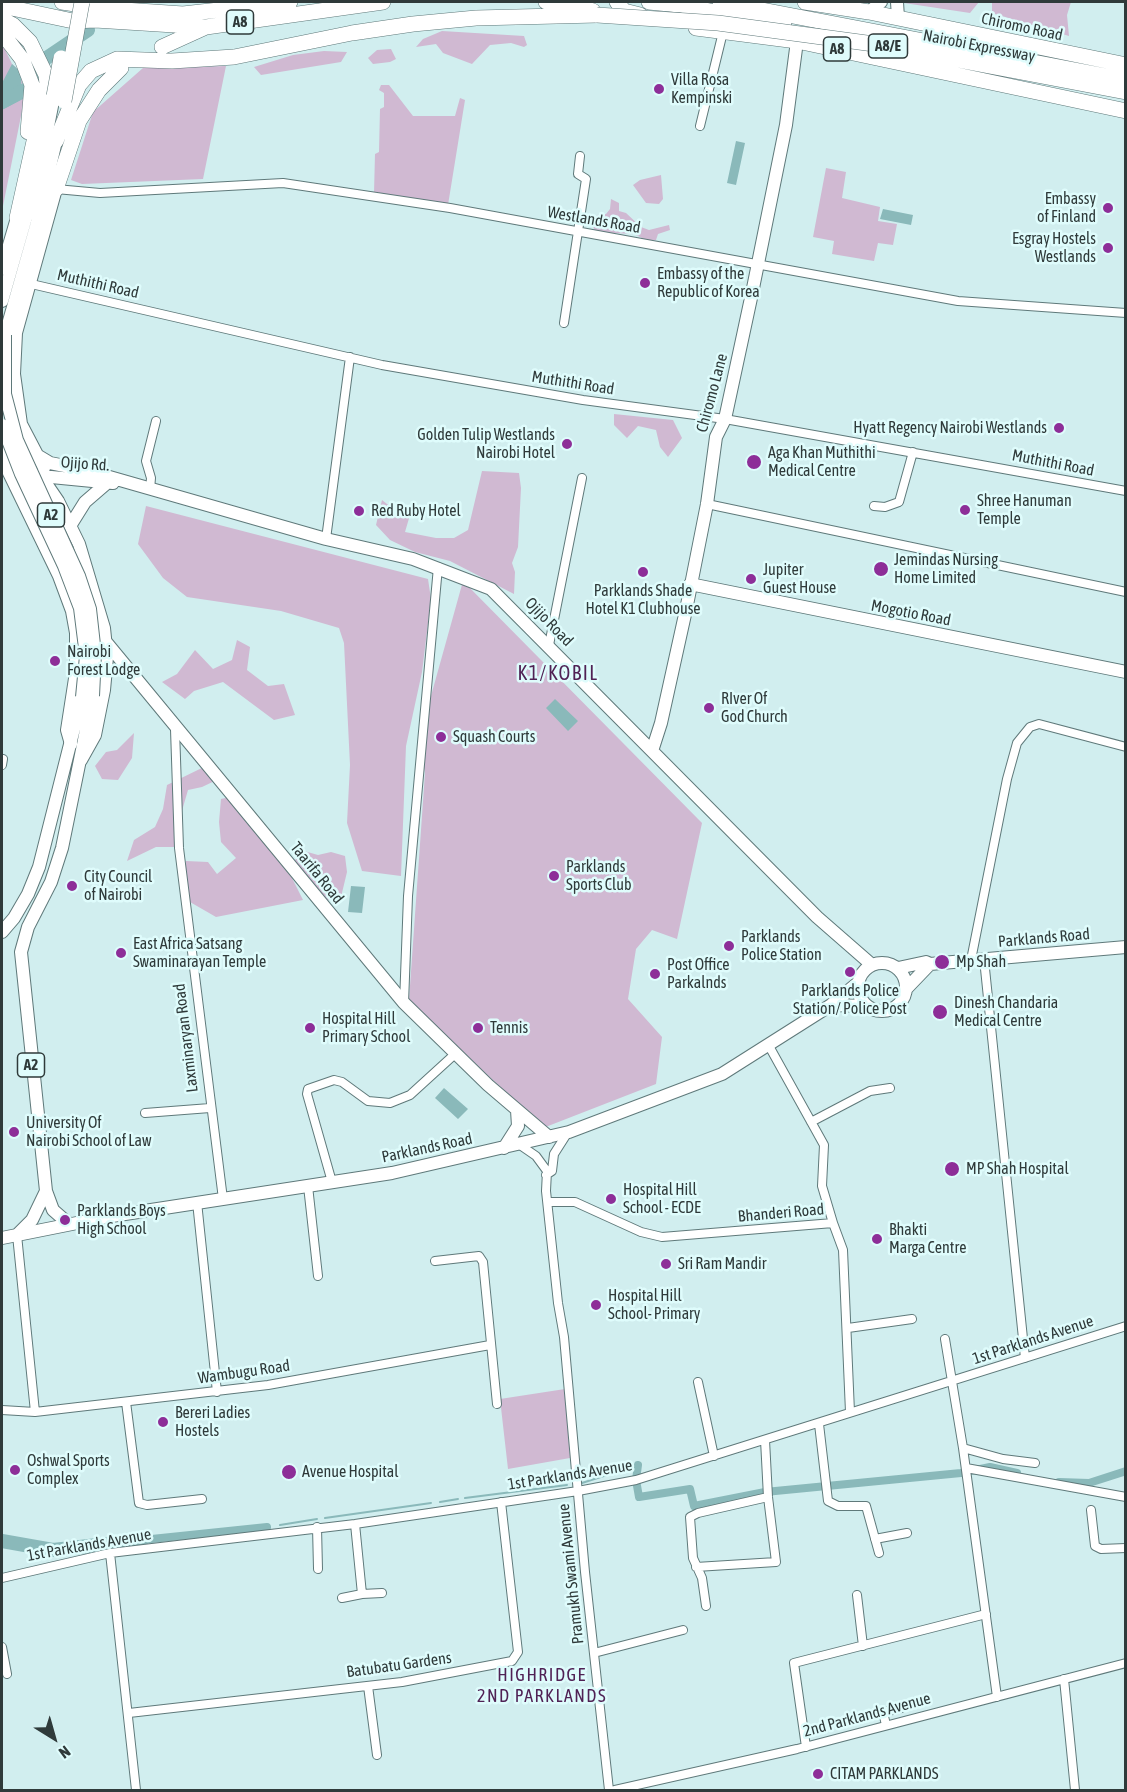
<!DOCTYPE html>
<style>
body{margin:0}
#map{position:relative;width:1127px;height:1792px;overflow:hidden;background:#d1eeef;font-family:"Asap Condensed",sans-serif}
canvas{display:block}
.frame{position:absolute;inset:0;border:3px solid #2f3a3a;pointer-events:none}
.north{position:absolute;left:24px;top:1708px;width:60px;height:60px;-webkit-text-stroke:4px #dffcfc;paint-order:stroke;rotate:143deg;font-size:16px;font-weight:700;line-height:24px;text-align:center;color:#2f3a3a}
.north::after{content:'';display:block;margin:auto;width:21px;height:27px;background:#2f3a3a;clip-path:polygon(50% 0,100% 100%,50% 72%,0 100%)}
</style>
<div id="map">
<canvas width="1127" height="1792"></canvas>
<div class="frame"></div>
<div class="north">N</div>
</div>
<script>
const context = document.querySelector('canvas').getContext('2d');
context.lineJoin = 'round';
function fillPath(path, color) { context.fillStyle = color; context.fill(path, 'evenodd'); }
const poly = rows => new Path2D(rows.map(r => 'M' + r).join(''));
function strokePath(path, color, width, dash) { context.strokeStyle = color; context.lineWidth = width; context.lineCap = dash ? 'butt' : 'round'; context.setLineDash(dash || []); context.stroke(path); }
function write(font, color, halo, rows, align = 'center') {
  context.font = font + ' "Asap Condensed",sans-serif'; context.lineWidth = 5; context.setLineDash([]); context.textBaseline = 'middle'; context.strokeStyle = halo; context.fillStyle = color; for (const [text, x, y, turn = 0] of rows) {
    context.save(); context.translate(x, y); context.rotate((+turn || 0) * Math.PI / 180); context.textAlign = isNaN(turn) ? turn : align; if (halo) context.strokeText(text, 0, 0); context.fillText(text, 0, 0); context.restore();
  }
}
const green = poly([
 [905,2,979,2,970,13,904,3],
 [992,2,1071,2,1067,15,1069,36,992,13],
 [442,31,524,36,527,45,524,47,511,43,490,45,472,64,443,53,436,44,416,47,423,39],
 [2,43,12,64,22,73,24,101,2,211],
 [391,49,396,59,390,62,373,64,368,58,377,50],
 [324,51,347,52,341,62,261,75,254,67,293,55],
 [226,66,203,179,82,184,71,180,93,112,143,68],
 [381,85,389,85,413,116,455,116,460,98,465,100,448,205,374,193,375,154,379,152,380,109,384,107,384,93,379,90],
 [826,168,846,172,842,198,880,207,878,221,897,224,893,245,878,243,874,261,832,254,834,241,813,237],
 [661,175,663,199,659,204,646,203,633,185,640,180],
 [611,199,619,203,619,211,626,213,641,227,649,230,669,225,670,230,658,234,656,240,646,240,634,234,595,232,592,223,597,215,606,214,610,209],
 [614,414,673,420,682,438,668,457,660,447,656,430,638,426,627,438,614,425],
 [482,471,519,473,521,488,518,547,512,563,515,572,514,594,450,561,415,552,390,540,376,525,382,500,392,508,412,508,405,532,436,538,454,538,468,530],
 [146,506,428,579,431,599,422,672,406,746,401,876,362,871,347,823,350,765,344,643,339,628,281,611,187,597,163,578,138,544],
 [463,581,702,823,677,939,652,930,636,949,628,999,662,1037,656,1084,543,1128,409,1000,425,773,419,739],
 [237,640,250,647,247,670,268,686,284,684,295,715,274,720,223,682,194,691,185,699,162,682,177,674,195,650,213,669,232,660],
 [134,733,132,758,118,780,102,779,95,766,106,752,117,750],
 [210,764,223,777,202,787,188,790,181,814,180,847,156,847,127,861,134,840,155,827,163,809,167,785],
 [239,795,273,840,303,900,216,917,190,902,183,885,186,861,208,862,217,874,236,858,221,842,219,822,221,799],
 [304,851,318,855,331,852,345,856,347,872,341,897,325,901,293,862],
 [565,1389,570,1458,508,1469,500,1399]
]);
const water = poly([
 [12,64,22,73,20,100,2,110,2,83],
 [736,141,745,143,736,185,727,183],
 [883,209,913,215,911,225,880,219],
 [555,699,578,721,568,731,546,708],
 [351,886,365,887,362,913,348,912],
 [444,1088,468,1109,458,1119,435,1098]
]);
const stream = poly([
 [582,1483,638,1465],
 [465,1498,567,1485],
 [440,1502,458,1499],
 [325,1518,431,1503],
 [280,1525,317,1519]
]);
const canal = poly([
 [638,1465,636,1480,639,1497,690,1489,694,1506,765,1492,961,1473,990,1467,1017,1473],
 [1059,1482,1089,1483,1126,1471],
 [142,1540,267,1527]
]);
const river = poly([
 [2,102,27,89,45,59,88,30],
 [2,1541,53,1550,142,1540]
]);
const street = poly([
 [700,126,723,32],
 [56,189,100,193,283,183,450,208,958,301,1126,313],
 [27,283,382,365,583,400,725,419,1126,491],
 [564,323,586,179,578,174,580,156],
 [150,489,151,478,146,461,156,421],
 [707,504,1126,592],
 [874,506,885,507,899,502,913,452],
 [326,539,350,357],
 [549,645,582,478],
 [175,729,179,848,223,1199],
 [2,765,3,759],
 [984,959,1025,1358],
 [971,960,1007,779,1017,743,1030,727,1039,724,1126,747],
 [404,1003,408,896,438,567],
 [769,1046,824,1145,822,1186,833,1223],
 [145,1113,210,1108],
 [811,1122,870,1091,890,1088],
 [520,1145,536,1156,547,1171,546,1191,558,1303,564,1337,585,1572,609,1790],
 [546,1175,552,1171,554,1154,568,1132],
 [332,1182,307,1094,308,1089,334,1080,342,1082,368,1101,390,1103,410,1095,455,1054],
 [308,1186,318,1276],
 [197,1202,217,1392],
 [548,1202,575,1202,641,1232,662,1237,833,1223,843,1250,850,1412],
 [17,1235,35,1412],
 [435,1261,479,1256,483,1262,497,1404],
 [848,1328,912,1319],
 [945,1339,963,1448,1003,1459,1035,1463],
 [698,1382,714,1456],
 [126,1402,139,1503,147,1505,202,1499],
 [2,1410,35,1412,268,1385,490,1345],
 [819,1424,828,1501,838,1506,866,1506,879,1553],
 [963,1448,997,1697],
 [966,1468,1126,1497],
 [1091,1510,1095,1546,1101,1549,1126,1548],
 [317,1527,318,1569],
 [875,1539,907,1533],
 [110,1553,136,1790],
 [696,1567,776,1562,768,1497,765,1440],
 [2,1578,110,1553,355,1524,578,1491,636,1480,1126,1326],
 [362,1594,382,1593],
 [857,1595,863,1646],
 [342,1598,362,1594,355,1524],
 [706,1606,702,1578,693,1558,690,1517,698,1513,768,1497],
 [2,1647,7,1674],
 [594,1653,683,1630],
 [1064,1679,1075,1790],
 [368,1686,377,1755],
 [129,1713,402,1682,512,1661,518,1652,501,1502],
 [886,1725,883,1712,901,1708],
 [806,1747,794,1663,986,1614],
 [615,1790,797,1749,1126,1663]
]);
const secondary = poly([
 [897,2,898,18],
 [869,12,881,2],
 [56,189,16,333,14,374,21,424,44,468,41,476,58,501,79,544,104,628,107,657,104,690,95,735,81,760],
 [2,269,17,218],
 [2,449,9,473,59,576,72,611,76,633,76,672,67,730,71,744],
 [6,459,16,450,25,448,50,463,85,470,326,539,413,559,491,589,817,917,872,965],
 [40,479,41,476,113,483],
 [70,526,85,502,107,483],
 [690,584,1126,672],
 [106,642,404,1003,488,1085,549,1137],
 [652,751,661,723,686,610,707,504,716,437,725,419,751,298,786,125,797,41],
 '858 987a24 24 0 1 1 48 0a24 24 0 1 1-48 0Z',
 [898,968,926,962,930,964,1126,947],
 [907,988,930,964],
 [831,1005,867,1006],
 [504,1148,518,1126,517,1110],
 [17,1235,112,1216,392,1173,569,1132,722,1074,831,1005,858,983]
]);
const primary = poly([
 [2,301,39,172,54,96],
 [5,335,37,223,56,141],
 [2,932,14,918,28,894,39,867,82,697],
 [69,1224,53,1210,46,1191,21,952,28,927,51,882,62,848,93,696],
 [2,1238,17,1235,32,1220,46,1191]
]);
const highway = poly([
 [62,2,109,9,183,14,290,2],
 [546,2,571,4,593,11],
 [617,2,624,11,640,15],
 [649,2,680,5,784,26],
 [720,2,1126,80],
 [805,2,869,12,1126,65],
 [2,6,73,21,95,20,206,27,383,2],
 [2,19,13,25,30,42,46,75,47,83,17,218],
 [696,28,797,41,1126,111],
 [2,33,22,59,32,85,28,132],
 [863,42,1126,92],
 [162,47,206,27],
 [56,141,79,85,91,71,117,59,172,61,234,57,352,33,413,24,476,18,597,15],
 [56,189,79,121,99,90,121,68]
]);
const primaryBridge = poly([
 [5,335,5,394,17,440,79,576,90,609,95,654,93,696],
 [2,425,21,474,64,566,80,608,86,656,82,697]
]);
const highwayBridge = poly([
 [597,15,718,23,874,44],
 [54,96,61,58],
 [64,101,82,2]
]);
const markers = [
 [659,89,6,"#8d2e98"],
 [1108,208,6,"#8d2e98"],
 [1108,248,6,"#8d2e98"],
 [645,283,6,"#8d2e98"],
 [1059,428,6,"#8d2e98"],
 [567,444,6,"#8d2e98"],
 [754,462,8,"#8d2e98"],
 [965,510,6,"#8d2e98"],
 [359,511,6,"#8d2e98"],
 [881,569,8,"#8d2e98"],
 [643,572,6,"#8d2e98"],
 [751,579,6,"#8d2e98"],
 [55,661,6,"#8d2e98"],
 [709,708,6,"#8d2e98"],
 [441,737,6,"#8d2e98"],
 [554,876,6,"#8d2e98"],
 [72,886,6,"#8d2e98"],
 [729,946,6,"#8d2e98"],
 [121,953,6,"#8d2e98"],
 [942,962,8,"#8d2e98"],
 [850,972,6,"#8d2e98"],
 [655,974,6,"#8d2e98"],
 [940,1012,8,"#8d2e98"],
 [310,1028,6,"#8d2e98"],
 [478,1028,6,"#8d2e98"],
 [14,1132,6,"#8d2e98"],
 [952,1169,8,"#8d2e98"],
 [611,1199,6,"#8d2e98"],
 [65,1220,6,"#8d2e98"],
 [877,1239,6,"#8d2e98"],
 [666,1264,6,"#8d2e98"],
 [596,1305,6,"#8d2e98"],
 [163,1422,6,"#8d2e98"],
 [15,1470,6,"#8d2e98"],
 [289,1472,8,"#8d2e98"],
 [818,1774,6,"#8d2e98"]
];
const shields = [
 [240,22,27],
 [888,46,39],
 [837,49,27],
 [51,515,27],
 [31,1065,27]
];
const shieldNames = [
 ["A8",240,22],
 ["A8/E",888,46],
 ["A8",837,49],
 ["A2",51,515],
 ["A2",31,1065]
];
const streetNames = [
 ["Chiromo Road",1022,27,12],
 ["Nairobi Expressway",979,46,11],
 ["Westlands Road",594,220,10],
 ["Muthithi Road",98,284,13],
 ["Muthithi Road",573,383,9],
 ["Chiromo Lane",712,393,-75],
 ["Muthithi Road",1053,463,11],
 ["Ojijo Rd.",85,464,4],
 ["Mogotio Road",911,613,11],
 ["Ojijo Road",549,622,46],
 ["Taarifa Road",317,873,51],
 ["Parklands Road",1044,938,-5],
 ["Laxminaryan Road",186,1038,-97],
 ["Parklands Road",427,1148,-12],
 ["Bhanderi Road",781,1213,-5],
 ["1st Parklands Avenue",1033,1340,-18],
 ["Wambugu Road",244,1372,-8],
 ["1st Parklands Avenue",570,1475,-9],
 ["1st Parklands Avenue",89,1545,-10],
 ["Pramukh Swami Avenue",571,1574,-96],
 ["Batubatu Gardens",399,1665,-8],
 ["2nd Parklands Avenue",867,1715,-15]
];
const poiNames = [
 ["Villa Rosa",671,80],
 ["Kempinski",671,98],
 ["Embassy",1096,199,"right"],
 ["of Finland",1096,217,"right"],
 ["Esgray Hostels",1096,239,"right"],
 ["Westlands",1096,257,"right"],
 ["Embassy of the",657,274],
 ["Republic of Korea",657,292],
 ["Hyatt Regency Nairobi Westlands",1047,428,"right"],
 ["Golden Tulip Westlands",555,435,"right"],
 ["Nairobi Hotel",555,453,"right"],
 ["Aga Khan Muthithi",768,453],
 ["Medical Centre",768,471],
 ["Shree Hanuman",977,501],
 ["Temple",977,519],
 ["Red Ruby Hotel",371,511],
 ["Jemindas Nursing",894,560],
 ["Home Limited",894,578],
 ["Jupiter",763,570],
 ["Guest House",763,588],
 ["Parklands Shade",643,591,"center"],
 ["Hotel K1 Clubhouse",643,609,"center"],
 ["Nairobi",67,652],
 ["Forest Lodge",67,670],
 ["RIver Of",721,699],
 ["God Church",721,717],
 ["Squash Courts",453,737],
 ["Parklands",566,867],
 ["Sports Club",566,885],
 ["City Council",84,877],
 ["of Nairobi",84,895],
 ["Parklands",741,937],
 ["Police Station",741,955],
 ["East Africa Satsang",133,944],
 ["Swaminarayan Temple",133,962],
 ["Mp Shah",956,962],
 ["Post Office",667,965],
 ["Parkalnds",667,983],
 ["Parklands Police",850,991,"center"],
 ["Station/ Police Post",850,1009,"center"],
 ["Dinesh Chandaria",954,1003],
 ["Medical Centre",954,1021],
 ["Hospital Hill",322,1019],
 ["Primary School",322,1037],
 ["Tennis",490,1028],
 ["University Of",26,1123],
 ["Nairobi School of Law",26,1141],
 ["MP Shah Hospital",966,1169],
 ["Hospital Hill",623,1190],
 ["School - ECDE",623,1208],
 ["Parklands Boys",77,1211],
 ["High School",77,1229],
 ["Bhakti",889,1230],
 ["Marga Centre",889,1248],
 ["Sri Ram Mandir",678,1264],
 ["Hospital Hill",608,1296],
 ["School- Primary",608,1314],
 ["Bereri Ladies",175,1413],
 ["Hostels",175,1431],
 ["Oshwal Sports",27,1461],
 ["Complex",27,1479],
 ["Avenue Hospital",302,1472],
 ["CITAM PARKLANDS",830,1774]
];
const neighbourhoodNames = [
 ["HIGHRIDGE",542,1675],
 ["2ND PARKLANDS",542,1696]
];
const quarterNames = [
 ["K1/KOBIL",558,674]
];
fillPath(green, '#d0b9d2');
fillPath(water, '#8ab9ba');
strokePath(stream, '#8ab9ba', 2);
strokePath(canal, '#8ab9ba', 8);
strokePath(river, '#8ab9ba', 14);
strokePath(street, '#5f797a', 10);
strokePath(secondary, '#5f797a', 14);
strokePath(primary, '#5f797a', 14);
strokePath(highway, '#5f797a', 16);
strokePath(street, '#fff', 8);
strokePath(secondary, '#fff', 12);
strokePath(primary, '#fff', 12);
strokePath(highway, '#fff', 15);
strokePath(primaryBridge, '#5f797a', 14, []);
strokePath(highwayBridge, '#5f797a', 16, []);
strokePath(primaryBridge, '#fff', 12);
strokePath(highwayBridge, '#fff', 15);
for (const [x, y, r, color] of markers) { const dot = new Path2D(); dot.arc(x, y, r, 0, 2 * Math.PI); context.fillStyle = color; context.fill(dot); strokePath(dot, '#dffcfc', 2); }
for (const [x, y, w] of shields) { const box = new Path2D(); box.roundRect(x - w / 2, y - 12, w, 24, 4.5); context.fillStyle = '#dffcfc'; context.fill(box); strokePath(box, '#2f3a3a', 1.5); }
write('bold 15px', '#2f3a3a', null, shieldNames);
write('16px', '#2f3a3a', '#dffcfc', streetNames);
write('16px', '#2f3a3a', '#dffcfc', poiNames, 'left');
context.letterSpacing = '1.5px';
write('18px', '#502255', '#dffcfc', neighbourhoodNames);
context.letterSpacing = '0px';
context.letterSpacing = '1.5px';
write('20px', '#502255', '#dffcfc', quarterNames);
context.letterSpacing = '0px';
</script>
